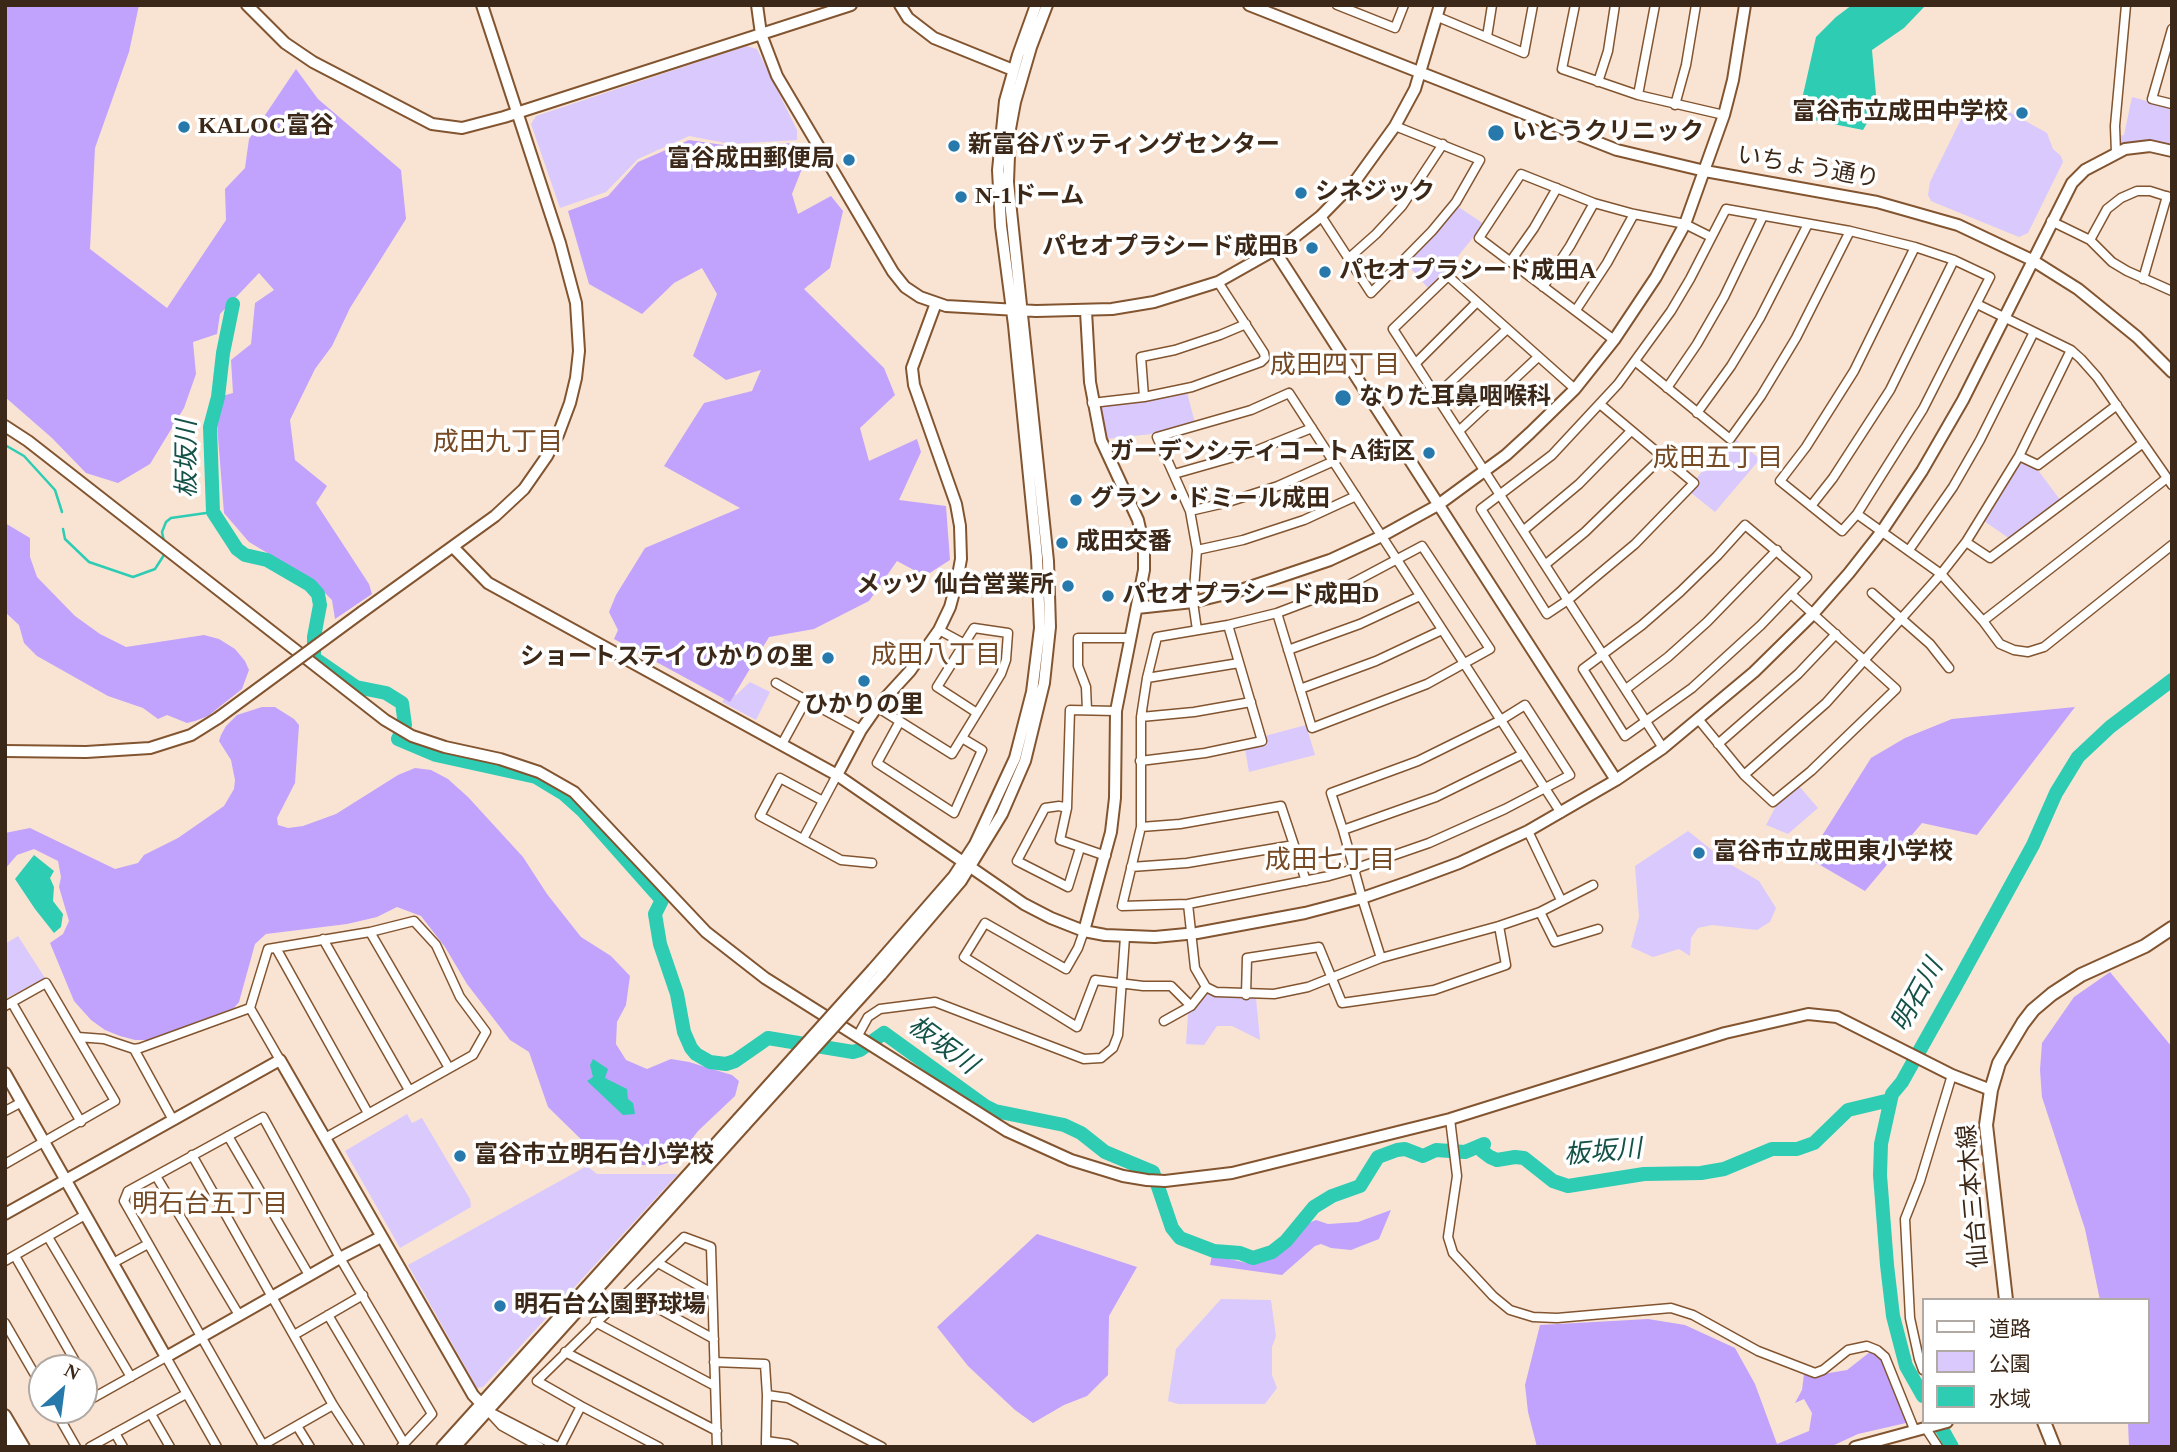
<!DOCTYPE html>
<meta charset="utf-8">
<style>
body{margin:0}
#map{position:relative;width:2177px;height:1452px;overflow:hidden;background:#f9e4d4;font-family:"Times New Roman","Noto Sans JP",serif}
canvas{display:block}
.frame{position:absolute;inset:0;border:7px solid #3c2818;pointer-events:none}
.legend{position:absolute;left:1922px;top:1298px;width:228px;height:126px;box-sizing:border-box;background:#fff;border:2px solid #b1a9a3;margin:0;padding:9px 12px;list-style:none;font-size:21px;color:#3c2818}
.legend li{display:flex;align-items:center;gap:14px;height:35px}
.legend b{width:35px;border:2px solid #b1a9a3}
.north{position:absolute;left:28px;top:1354px;width:70px;height:70px;box-sizing:border-box;background:#fff;border:2px solid #b1a9a3;border-radius:50%;rotate:28deg;font-size:19px;font-weight:700;line-height:28px;text-align:center;color:#3c2818}
.north::after{content:'';display:block;margin:auto;width:24px;height:32px;background:#2679aa;clip-path:polygon(50% 0,100% 100%,50% 72%,0 100%)}
</style>
<div id="map">
<canvas width="2177" height="1452"></canvas>
<div class="frame"></div>
<ul class="legend">
<li><b style="height:9px;background:#fff"></b>道路</li>
<li><b style="height:19px;background:#d9c9fd"></b>公園</li>
<li><b style="height:19px;background:#2dccb3"></b>水域</li>
</ul>
<div class="north">N</div>
</div>
<script>
const context = document.querySelector('canvas').getContext('2d');
context.lineJoin = 'round';
function fillPath(path, color) { context.fillStyle = color; context.fill(path, 'evenodd'); }
const poly = rows => new Path2D(rows.map(r => 'M' + r).join(''));
function strokePath(path, color, width, dash) { context.strokeStyle = color; context.lineWidth = width; context.lineCap = dash ? 'butt' : 'round'; context.setLineDash(dash || []); context.stroke(path); }
function write(font, color, halo, rows, align = 'center') {
  context.font = font + ' "Times New Roman","Noto Sans JP",serif'; context.lineWidth = 7; context.setLineDash([]); context.textBaseline = 'middle'; context.strokeStyle = halo; context.fillStyle = color; for (const [text, x, y, turn = 0] of rows) {
    context.save(); context.translate(x, y); context.rotate((+turn || 0) * Math.PI / 180); context.textAlign = isNaN(turn) ? turn : align; if (halo) context.strokeText(text, 0, 0); context.fillText(text, 0, 0); context.restore();
  }
}
const green = poly([
 [746,46,757,49,797,130,797,140,731,144,689,136,638,159,606,192,560,208,531,124,536,116],
 [1972,97,1983,104,1986,99,2047,133,2053,149,2061,156,2063,162,2028,233,2019,237,1938,204,1931,201,1928,195,1930,182],
 [2132,97,2172,108,2172,146,2152,142,2123,144,2119,141,2120,136,2124,135],
 [1457,206,1484,224,1446,271,1428,288,1407,264,1432,238],
 [1187,392,1195,423,1152,434,1106,439,1098,408,1100,405],
 [1735,439,1760,459,1715,512,1690,492,1698,483,1695,480,1727,442,1731,445],
 [2023,461,2037,469,2061,501,2010,539,1984,521,2018,463],
 [750,682,770,692,756,720,722,702,726,696,730,693,736,695],
 [1306,725,1315,755,1249,772,1245,749,1266,744,1265,736],
 [1799,786,1818,808,1788,834,1766,825,1776,806],
 [1688,831,1728,863,1759,881,1776,908,1770,922,1757,930,1712,925,1698,928,1691,938,1690,956,1679,949,1653,957,1631,947,1639,917,1635,866],
 [18,936,45,978,5,999,5,944],
 [1209,993,1228,997,1256,998,1260,1040,1232,1026,1217,1026,1204,1045,1186,1044,1188,1014,1204,994],
 [407,1114,412,1123,422,1118,470,1199,471,1207,400,1248,345,1151],
 [587,1166,597,1174,678,1174,483,1387,477,1388,408,1265],
 [1221,1299,1271,1300,1276,1336,1272,1347,1272,1375,1277,1388,1265,1404,1178,1404,1168,1401,1176,1349]
]);
const forest = poly([
 [5,5,139,5,129,52,95,148,90,249,167,308,226,220,225,189,245,168,249,139,296,69,318,99,401,170,406,219,350,308,332,346,315,369,290,420,295,460,327,486,316,503,369,584,372,594,335,619,332,600,311,579,249,542,224,513,217,424,222,396,233,393,231,360,251,344,255,303,274,290,259,273,220,314,217,334,193,342,196,374,184,408,150,464,118,483,86,473,52,438,5,397],
 [689,140,730,146,796,143,805,161,792,194,798,214,831,196,843,211,830,268,804,289,884,368,895,395,860,428,869,461,917,439,921,452,899,500,946,506,950,560,925,576,897,561,869,601,814,629,769,637,730,702,614,639,618,630,609,612,616,595,645,548,740,508,664,466,704,403,752,391,761,370,726,380,693,356,717,294,702,268,674,283,642,314,589,284,568,211,608,196,638,162],
 [5,523,30,538,30,557,37,577,75,616,100,634,126,647,204,635,219,639,235,649,245,661,249,670,242,689,208,716,195,721,187,723,167,715,158,719,143,708,108,696,37,656,24,643,19,625,5,612],
 [262,707,275,707,294,719,299,725,295,783,277,818,278,825,288,828,303,826,336,814,398,775,415,768,431,770,448,779,468,797,523,857,547,894,581,937,611,956,630,976,626,1005,617,1022,616,1044,626,1060,647,1069,671,1059,689,1062,732,1075,739,1081,735,1096,698,1131,676,1160,658,1166,616,1163,592,1150,548,1107,529,1052,510,1040,467,984,445,947,421,916,397,907,377,917,347,924,266,934,255,944,239,1002,234,1008,153,1040,135,1040,120,1036,105,1030,91,1020,74,1001,50,943,63,934,69,921,59,887,61,877,58,861,34,849,17,855,5,869,5,833,30,828,115,869,138,863,144,855,178,838,224,806,234,789,235,780,231,760,219,741,221,735,226,726,237,715],
 [2075,707,1977,835,1922,823,1865,891,1808,858,1871,758,1905,738,1952,719],
 [2110,972,2172,1047,2172,1447,2129,1447,2128,1422,2147,1422,2147,1300,2100,1300,2085,1229,2042,1097,2040,1070,2042,1043,2074,997],
 [1391,1210,1379,1239,1351,1250,1331,1248,1321,1244,1315,1246,1282,1275,1210,1265,1212,1255,1247,1263,1268,1260,1306,1224,1316,1220,1328,1224,1358,1222],
 [1037,1234,1137,1267,1109,1316,1108,1375,1087,1396,1064,1405,1033,1423,1015,1410,968,1366,937,1327],
 [1648,1319,1685,1325,1735,1348,1755,1384,1777,1444,1809,1431,1812,1413,1804,1399,1795,1403,1802,1390,1804,1374,1817,1375,1847,1370,1870,1352,1879,1354,1884,1363,1906,1423,1858,1434,1830,1447,1537,1447,1528,1412,1525,1385,1540,1325]
]);
const water = poly([
 [1852,5,1926,5,1904,28,1872,50,1877,106,1863,130,1798,117,1816,37,1836,17],
 [34,855,54,871,50,878,54,887,53,901,63,914,61,927,54,933,35,909,15,879],
 [593,1059,608,1069,605,1078,627,1089,628,1099,633,1103,635,1114,623,1115,587,1081,593,1077,590,1065]
]);
const stream = poly([
 [5,445,24,456,55,490,62,512],
 [63,529,65,539,89,562,133,577,155,569,164,555],
 [164,542,162,532,166,522,171,518,213,512]
]);
const river = poly([
 [233,304,223,353,218,397,210,427,213,512,237,549,245,555,267,560,310,585,318,594,320,605,314,637,314,658,356,687,386,693,402,703,405,725,398,739,436,755,536,777,564,794,583,811,662,900,655,914,660,944,677,994,684,1032,691,1048,696,1054,710,1062,726,1064,735,1061,768,1038,853,1052,860,1050,884,1033,985,1106,995,1111,1064,1125,1081,1133,1105,1152,1153,1172,1172,1228,1180,1238,1214,1251,1240,1253,1253,1258,1272,1252,1286,1241,1314,1207,1332,1196,1360,1186,1378,1157,1397,1150,1405,1149,1423,1156,1436,1150,1465,1152,1484,1144,1482,1151,1490,1157,1497,1160,1515,1157,1524,1158,1553,1181,1568,1186,1644,1174,1701,1173,1724,1169,1772,1149,1797,1149,1814,1143,1848,1110,1890,1100],
 [1923,1396,1906,1366,1893,1316,1887,1265,1880,1175,1881,1144,1892,1094,1902,1082,1954,989,2033,845,2056,793,2078,757,2110,727,2172,680],
 [1938,1422,1952,1447]
]);
const minor = poly([
 [1337,5,1395,28,1404,5],
 [1575,5,1562,69,1638,95,1724,115],
 [1438,17,1524,53,1533,5],
 [2172,29,2152,99,2172,104],
 [1487,37,1492,5],
 [1598,82,1608,51,1615,5],
 [1638,95,1655,5],
 [1675,105,1686,65,1696,5],
 [2116,153,2115,126,2126,5],
 [1321,216,1371,293,1432,231,1456,202,1480,160,1395,126],
 [2051,221,2090,240,2112,262,2127,271,2172,291],
 [2090,240,2107,209,2121,198,2137,191,2150,191,2172,198],
 [1349,258,1376,234,1402,206,1443,144],
 [1510,262,1534,228,1557,188],
 [2143,279,2167,196],
 [1543,287,1570,246,1594,203],
 [1977,304,2071,350,2081,359,2097,377,2172,485],
 [1576,310,1607,263,1634,214],
 [1614,340,1479,238,1521,174,1594,203,1634,214,1685,224,1711,237],
 [1636,362,1730,439,1761,396,1796,338,1850,231],
 [1416,363,1477,302],
 [1667,388,1697,344,1724,297,1763,216],
 [1575,389,1448,276,1393,329,1663,748],
 [1437,395,1507,329],
 [1144,397,1141,357,1175,350,1220,335,1246,324],
 [1092,403,1144,397,1192,387,1261,362,1265,358,1264,353,1218,282],
 [1601,405,1694,483,1635,544,1568,600,1547,614,1481,509,1552,455,1618,384,1671,311,1690,279,1726,209,1850,231,1915,247,1954,260,1990,277,1923,409,1857,514,1842,531,1780,481,1806,447,1854,371,1915,247],
 [1697,413,1731,366,1760,318,1808,224],
 [1460,430,1538,357],
 [2019,456,2038,465,2117,405],
 [1174,474,1255,451,1312,428],
 [1811,506,1833,478,1890,390,1954,260],
 [1190,511,1225,503,1278,486,1334,461],
 [1857,514,1941,574,1983,621,2000,644,2014,650,2028,652,2044,647,2172,545],
 [1745,525,1807,577,1761,625,1692,688,1625,736,1583,669,1642,625,1680,592,1717,556,1745,525],
 [1524,530,1579,484,1631,431],
 [1966,542,1990,558,2143,443],
 [1197,550,1243,540,1304,520,1356,496],
 [1909,550,1953,487,1980,440,2034,332],
 [1546,564,1585,532,1662,457],
 [1872,593,1930,644,1949,668],
 [1277,613,1312,728,1427,684,1490,649,1422,546,1343,588,1277,613,1228,625,1157,637,1147,678,1141,717,1141,827,1122,906,1188,904,1329,876,1354,869,1429,843,1505,809,1570,775,1525,705,1501,720,1418,761,1331,793,1343,830,1354,869,1362,898,1381,958],
 [1983,621,2167,478],
 [939,630,963,643],
 [1197,630,1193,602,1197,550,1190,511,1157,437,1251,410,1289,393,1561,813],
 [1288,650,1360,624,1420,596],
 [1147,678,1239,663],
 [776,683,806,700],
 [1300,689,1376,661,1442,630],
 [1626,689,1668,657,1707,622,1777,550],
 [877,707,952,754,1001,674,1006,660,1008,633,974,628,937,687,977,713],
 [1087,710,1086,687,1078,666,1078,638,1129,638],
 [1141,717,1194,712,1251,702],
 [1699,720,1744,775,1773,802,1811,771,1896,689,1791,594],
 [900,721,877,763,954,813,982,750,962,738],
 [782,744,806,700,861,730],
 [1718,744,1798,674,1836,634],
 [1140,761,1205,753,1262,741,1228,625],
 [1744,775,1826,703,1941,574,1966,542,2019,456,2071,350],
 [823,801,780,778,760,816,841,860,872,863],
 [1067,808,1059,806,1045,808,1017,861,1068,887,1080,848],
 [1141,827,1180,824,1281,806,1306,881],
 [1343,830,1436,797,1523,754],
 [1528,831,1561,900],
 [803,839,837,775],
 [1106,856,1060,840,1067,808,1070,710,1116,711],
 [1131,867,1187,863,1294,845],
 [1188,904,1195,968,1206,987,1216,992,1274,994,1308,987,1381,958,1499,926,1540,912,1593,885],
 [1540,912,1555,942,1598,929],
 [1084,931,1078,948,1066,969,985,923,964,957,1077,1027,1095,980,1143,986,1171,986,1191,1006],
 [370,932,449,1068],
 [323,939,409,1090],
 [276,948,368,1113],
 [1246,995,1247,958,1319,947,1342,1003,1434,990,1506,965,1499,926],
 [12,1003,81,1122],
 [5,1006,46,983,115,1101,5,1164],
 [1164,1021,1191,1006,1206,987],
 [78,1037,104,1039,134,1049,140,1048,250,1008],
 [857,1037,868,1017,880,1009,935,1002,1084,1059,1101,1058,1113,1048,1118,1035,1125,937],
 [134,1049,173,1120],
 [280,1060,250,1008,268,949,370,932,414,921,436,945,460,997,486,1032,473,1055,325,1138],
 [5,1111,22,1102],
 [1450,1119,1457,1176,1448,1237,1453,1253,1493,1296,1510,1310,1533,1317,1557,1318,1671,1308,1693,1315,1758,1351,1815,1373,1823,1370,1848,1350,1867,1346,1877,1350,1885,1357,1914,1429],
 [228,1136,309,1275],
 [192,1155,333,1405,360,1447],
 [156,1176,239,1315],
 [48,1237,131,1377],
 [15,1256,79,1368],
 [5,1261,85,1215],
 [113,1263,148,1244],
 [658,1263,712,1293],
 [628,1292,714,1339],
 [328,1315,404,1443],
 [595,1322,715,1386],
 [5,1323,42,1387],
 [294,1335,363,1295],
 [565,1352,717,1431],
 [714,1362,765,1364,767,1395],
 [1923,1370,1919,1359,1910,1318,1905,1219,1920,1181,1952,1075],
 [84,1377,95,1397],
 [84,1403,166,1357,217,1447],
 [581,1406,659,1447],
 [55,1410,76,1447],
 [488,1411,558,1447],
 [490,1413,502,1426,540,1447],
 [151,1414,170,1447],
 [59,1417,72,1410],
 [297,1426,310,1447],
 [1925,1427,1938,1447],
 [115,1433,123,1447],
 [766,1441,767,1395,788,1398,882,1447],
 [766,1444,766,1441,788,1444,794,1447],
 [263,1445,333,1405],
 [90,1447,186,1394],
 [264,1447,124,1201,128,1191,263,1117,340,1258,432,1414,401,1447],
 [560,1447,581,1406,537,1381,684,1237,711,1247,717,1447]
]);
const tertiary = poly([
 [247,5,285,43,313,62,432,124,462,128,504,117,851,5],
 [757,5,761,34,777,76,893,272,905,287,920,297,946,306,1036,311,1112,309,1154,302,1218,282,1287,243,1321,216,1356,180,1395,126,1415,89,1440,5],
 [900,5,908,18,934,38,1013,70],
 [1249,5,1617,150,1705,171,1877,202,1958,225,2032,260,2078,289,2137,337,2172,372],
 [1275,251,1616,780],
 [5,426,28,441,385,720,412,736,445,747,500,759,539,772,574,792,706,932,765,978,1007,1131,1071,1160,1123,1176,1147,1180,1165,1181,1232,1173,1450,1119,1725,1033,1808,1014,1837,1017,1952,1075,1991,1090],
 [453,547,488,583,837,775,1024,904,1051,918,1084,931,1105,935,1155,937,1197,933,1305,913,1362,898,1408,882,1459,863,1528,831,1616,780,1663,748,1754,672,1813,614,1849,573,1882,531,1922,471,1963,400,2072,183,2085,170,2125,149,2150,146,2172,151],
 [1137,608,1193,602,1238,591,1330,560,1382,536,1438,505,1506,455,1530,433,1575,389,1614,340,1656,277,1685,224,1724,115,1733,80,1745,5],
 [362,612,495,516,524,489,547,456,558,435,570,403,576,378,579,351,576,303,560,243,482,5],
 [5,751,86,752,150,748,191,735,218,718],
 [837,775,861,730,877,707,910,671,939,630,950,607,957,581,961,559,960,526,956,504,914,385,912,368,936,303],
 [1084,931,1111,832,1115,798,1116,711,1144,570,1144,546,1138,520,1101,440,1090,382,1086,311],
 [873,969,954,876,975,844,1015,758,1032,692,1040,628,1037,557,1014,325,1001,226,998,170,1005,101,1018,55,1036,5],
 [881,975,961,881,1002,814,1025,761,1044,683,1050,627,1048,561,1008,182,1010,129,1015,102,1031,47,1047,5],
 [5,1073,166,1357,340,1258,381,1237],
 [5,1214,280,1060,473,1395,488,1411],
 [5,1415,24,1447],
 [5,1433,13,1447],
 [442,1447,738,1119],
 [455,1447,745,1125],
 [1855,1447,1947,1422]
]);
const primary = poly([
 [2006,1300,1986,1125,1991,1090,1999,1063,2023,1023,2033,1010,2052,994,2081,975,2145,946,2172,928],
 [2044,1422,2054,1447]
]);
const tertiaryBridge = poly([
 [218,718,362,612],
 [738,1119,873,969],
 [745,1125,881,975]
]);
const markers = [
 [2022,113,7,"#2679aa"],
 [184,127,7,"#2679aa"],
 [1496,133,9,"#2679aa"],
 [954,146,7,"#2679aa"],
 [849,160,7,"#2679aa"],
 [1301,193,7,"#2679aa"],
 [961,197,7,"#2679aa"],
 [1312,248,7,"#2679aa"],
 [1325,272,7,"#2679aa"],
 [1343,398,9,"#2679aa"],
 [1429,453,7,"#2679aa"],
 [1076,500,7,"#2679aa"],
 [1062,543,7,"#2679aa"],
 [1068,586,7,"#2679aa"],
 [1108,596,7,"#2679aa"],
 [828,658,7,"#2679aa"],
 [864,681,7,"#2679aa"],
 [1699,853,7,"#2679aa"],
 [460,1156,7,"#2679aa"],
 [500,1306,7,"#2679aa"]
];
const poiNames = [
 ["富谷市立成田中学校",2008,113,"right"],
 ["KALOC富谷",198,127],
 ["いとうクリニック",1512,133],
 ["新富谷バッティングセンター",968,146],
 ["富谷成田郵便局",835,160,"right"],
 ["シネジック",1315,193],
 ["N-1ドーム",975,197],
 ["パセオプラシード成田B",1298,248,"right"],
 ["パセオプラシード成田A",1339,272],
 ["なりた耳鼻咽喉科",1359,398],
 ["ガーデンシティコートA街区",1415,453,"right"],
 ["グラン・ドミール成田",1090,500],
 ["成田交番",1076,543],
 ["メッツ 仙台営業所",1054,586,"right"],
 ["パセオプラシード成田D",1122,596],
 ["ショートステイ ひかりの里",814,658,"right"],
 ["ひかりの里",864,706,"center"],
 ["富谷市立成田東小学校",1713,853],
 ["富谷市立明石台小学校",474,1156],
 ["明石台公園野球場",514,1306]
];
const streetNames = [
 ["いちょう通り",1808,168,10],
 ["仙台三本木線",1974,1196,-95]
];
const neighbourhoodNames = [
 ["成田四丁目",1335,366],
 ["成田九丁目",498,443],
 ["成田五丁目",1718,459],
 ["成田八丁目",936,656],
 ["成田七丁目",1330,861],
 ["明石台五丁目",210,1205]
];
const waterNames = [
 ["板坂川",188,459,-90],
 ["明石川",1918,996,-61],
 ["板坂川",942,1046,36],
 ["板坂川",1603,1153,-5]
];
fillPath(green, '#d9c9fd');
fillPath(forest, '#c1a2fc');
fillPath(water, '#2dccb3');
strokePath(stream, '#2dccb3', 2.5);
strokePath(river, '#2dccb3', 14);
strokePath(minor, '#825530', 11);
strokePath(tertiary, '#825530', 14);
strokePath(primary, '#825530', 16);
strokePath(minor, '#fff', 8);
strokePath(tertiary, '#fff', 10);
strokePath(primary, '#fff', 12);
strokePath(tertiaryBridge, '#825530', 14, []);
strokePath(tertiaryBridge, '#fff', 10);
for (const [x, y, r, color] of markers) { const dot = new Path2D(); dot.arc(x, y, r, 0, 2 * Math.PI); context.fillStyle = color; context.fill(dot); strokePath(dot, '#fff', 2.5); }
write('bold 24px', '#3c2818', '#fff', poiNames, 'left');
write('24px', '#3c2818', '#fff', streetNames);
write('26px', '#764a25', '#fff', neighbourhoodNames);
write('italic 26px', '#145247', '#fff', waterNames);
</script>
